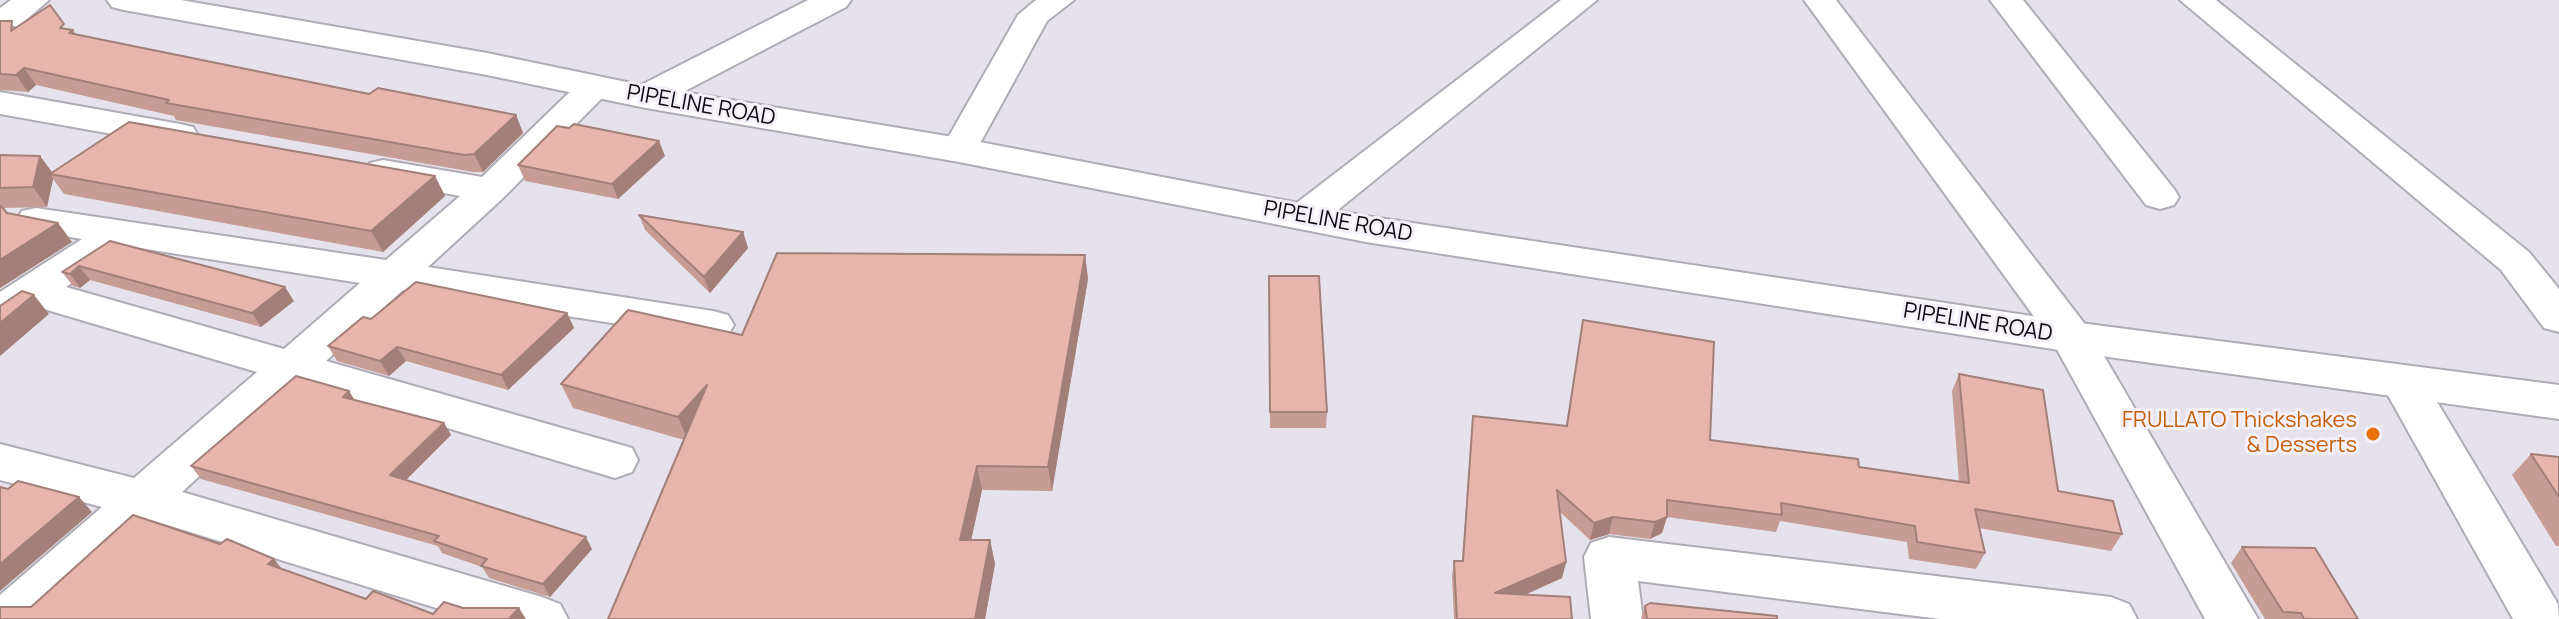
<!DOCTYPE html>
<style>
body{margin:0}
canvas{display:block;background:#e6e2ec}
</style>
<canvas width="2559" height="619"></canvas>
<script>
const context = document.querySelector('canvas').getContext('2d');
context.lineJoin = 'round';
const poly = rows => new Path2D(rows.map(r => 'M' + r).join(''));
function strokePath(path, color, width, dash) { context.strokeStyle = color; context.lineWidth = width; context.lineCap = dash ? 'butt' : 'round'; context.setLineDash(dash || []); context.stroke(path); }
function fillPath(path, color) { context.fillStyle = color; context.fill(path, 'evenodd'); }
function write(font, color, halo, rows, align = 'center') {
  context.font = font + ' Manrope,sans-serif'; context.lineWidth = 6; context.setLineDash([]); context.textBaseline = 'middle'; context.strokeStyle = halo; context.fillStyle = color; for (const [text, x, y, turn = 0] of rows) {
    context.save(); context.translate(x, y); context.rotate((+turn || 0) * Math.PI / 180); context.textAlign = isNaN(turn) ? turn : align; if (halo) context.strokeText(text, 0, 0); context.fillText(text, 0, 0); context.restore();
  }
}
const street = poly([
 [1036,0,1074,0,1047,21,972,158,959,161,946,158,941,150,1018,15,1036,0],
 [1561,0,1597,0,1318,226,1304,229,1290,226,1285,217,1290,208,1561,0],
 [1804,0,1836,0,2087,327,2258,619,2205,619,2054,344,1804,0],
 [1990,0,2023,0,2174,189,2179,197,2174,205,2160,209,2146,205,1990,0],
 [2180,0,2216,0,2529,252,2559,289,2559,332,2544,328,2501,270,2180,0],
 [594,77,606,80,611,87,606,94,503,198,428,267,713,311,728,315,734,325,728,335,713,339,403,290,326,361,632,448,638,460,632,472,615,478,300,384,182,492,542,597,560,604,568,619,472,619,151,520,43,619,0,619,0,595,102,507,0,480,0,444,134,478,257,372,37,307,15,322,0,326,0,292,82,239,22,229,16,220,22,211,36,208,386,260,460,196,370,179,364,171,370,163,383,160,482,177,582,80,594,77],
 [127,246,360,283,284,349,66,287,127,246],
 [0,92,180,124,193,127,198,135,193,143,180,146,0,114,0,92],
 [2402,365,2418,370,2558,604,2559,619,2513,619,2380,381,2386,370,2402,365],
 [1609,537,2111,597,2129,604,2137,619,1940,619,1638,581,1643,619,1591,619,1584,557,1591,543,1609,537]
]);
const secondary = poly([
 [11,0,49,0,12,32,0,35,0,8,11,0],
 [107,0,181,0,487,53,641,85,808,0,851,0,846,7,683,92,959,138,1366,216,2072,322,2559,385,2559,419,2072,352,1366,242,959,162,646,108,487,75,124,10,112,7,107,0]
]);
const wall = poly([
 [0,21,17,27,73,30,76,34,369,94,516,115,523,133,483,172,473,172,176,120,174,116,36,85,28,92,0,90],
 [0,155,40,156,52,172,435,176,445,196,383,252,64,194,53,179,47,207,2,208,7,213,58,223,72,242,0,288],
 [665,156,618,199,525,181,518,165],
 [639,215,743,232,748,248,710,293,645,230],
 [110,241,294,301,261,327,90,280,80,288,73,286,62,272],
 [1085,255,1088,279,1052,491,982,490,971,540,990,540,995,564,985,619,608,619,684,440,573,408,561,384],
 [1269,276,1327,412,1326,428,1270,428],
 [567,313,574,328,508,390,406,361,389,376,337,361,328,346,371,319],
 [1583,320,1710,440,1859,467,1959,482,1952,391,1959,374,2058,491,2122,534,2111,551,1979,528,1985,553,1976,569,1909,559,1907,542,1780,521,1776,532,1667,517,1662,533,1650,539,1609,534,1590,540,1560,512,1566,562,1562,578,1525,595,1572,619,1454,619,1452,577,1454,561,1462,561,1473,416,1566,426],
 [349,391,354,400,444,423,451,435,406,480,592,549,550,597,489,578,482,567,442,553,438,546,201,479,191,466],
 [2531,454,2559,457,2559,546,2556,546,2512,475],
 [2242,547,2358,619,2265,619,2231,563],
 [1645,606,1777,619,1641,619]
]);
const shadedWall = poly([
 [24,68,36,85,28,92,16,75],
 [516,115,523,133,483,172,474,154],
 [659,141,665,156,618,199,612,184],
 [40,156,54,175,50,174,53,179,47,207,33,187],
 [435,176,445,196,383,252,371,231],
 [58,223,72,242,0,288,0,260],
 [743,232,748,248,710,293,704,277],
 [1085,255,1088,279,1052,491,1048,467],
 [79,266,90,280,80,288,70,274],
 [285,287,294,301,261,327,252,313],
 [34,295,49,314,0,356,0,323],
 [567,313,574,328,508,390,501,375],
 [397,347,406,361,389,376,380,361],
 [707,385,688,441,678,417],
 [349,391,357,404,343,397],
 [444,423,451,435,398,488,390,475],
 [977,466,982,490,966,564,960,540],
 [79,497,92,512,0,591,0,564],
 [1613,517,1609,534,1590,540,1594,523],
 [1667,517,1662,533,1650,539,1655,522],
 [586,537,592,549,550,597,543,584],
 [990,540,995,564,985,619,975,619],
 [274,559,285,573,268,564],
 [1566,562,1562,578,1492,609,1495,593],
 [519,608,526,619,509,619]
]);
const building = poly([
 [50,5,64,24,60,28,73,30,69,33,369,94,378,88,516,115,474,154,464,155,166,103,169,100,24,68,16,75,0,74,0,21,12,21,11,31,50,5],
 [129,122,435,176,371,231,50,174,129,122],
 [574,124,659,141,612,184,518,165,557,126,569,128,574,124],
 [0,155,40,156,33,187,0,188,0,155],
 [0,206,1,206,7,213,58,223,0,260,0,206],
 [639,215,743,232,704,277,639,215],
 [110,241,285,287,252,313,79,266,70,274,62,272,110,241],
 [777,253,1085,255,1048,467,977,466,960,540,990,540,975,619,608,619,707,385,678,417,561,384,628,310,742,335,777,253],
 [1269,276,1319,276,1327,412,1270,412,1269,276],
 [416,282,567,313,501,375,397,347,380,361,328,346,363,317,371,319,416,282],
 [22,291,34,295,0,323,0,306,22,291],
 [1583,320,1714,342,1710,440,1858,459,1859,467,1969,483,1959,374,2043,390,2058,491,2113,501,2122,534,1975,509,1985,553,1917,542,1915,526,1781,503,1782,515,1667,500,1667,517,1655,522,1613,517,1594,523,1557,490,1566,562,1495,593,1570,597,1572,619,1457,619,1454,561,1463,561,1473,416,1567,426,1583,320],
 [296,376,349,391,343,397,444,423,390,475,586,537,543,584,481,566,487,559,434,541,439,536,191,466,296,376],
 [2531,454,2559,457,2559,497,2531,454],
 [18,481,79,497,0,564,0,487,8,489,18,481],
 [133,515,220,544,227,539,274,559,268,564,366,599,373,591,433,614,444,602,463,608,519,608,509,619,0,619,0,607,31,607,133,515],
 [2242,547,2315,548,2358,619,2304,619,2301,613,2283,612,2242,547],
 [1650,603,1777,616,1777,619,1647,619,1645,606,1650,603]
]);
const markers = [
 [2373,434,8,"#e8710a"]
];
const streetNames = [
 ["PIPELINE ROAD",701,106,10],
 ["PIPELINE ROAD",1338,222,10],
 ["PIPELINE ROAD",1978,323,9]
];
const foodNames = [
 ["FRULLATO Thickshakes",2357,421],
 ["& Desserts",2357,446]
];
strokePath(street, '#b0acb5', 4);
strokePath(secondary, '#b0acb5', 4);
fillPath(street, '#fff');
fillPath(secondary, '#fff');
fillPath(wall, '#c79c94');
fillPath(shadedWall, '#a27f78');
fillPath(building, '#e7b5ac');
strokePath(building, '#a27f78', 2);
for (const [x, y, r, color] of markers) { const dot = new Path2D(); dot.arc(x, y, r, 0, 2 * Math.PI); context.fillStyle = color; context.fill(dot); strokePath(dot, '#f4eff9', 3); }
write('22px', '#0c0a0e', '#f4eff9', streetNames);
write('22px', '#c56008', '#f4eff9', foodNames, 'right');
</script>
